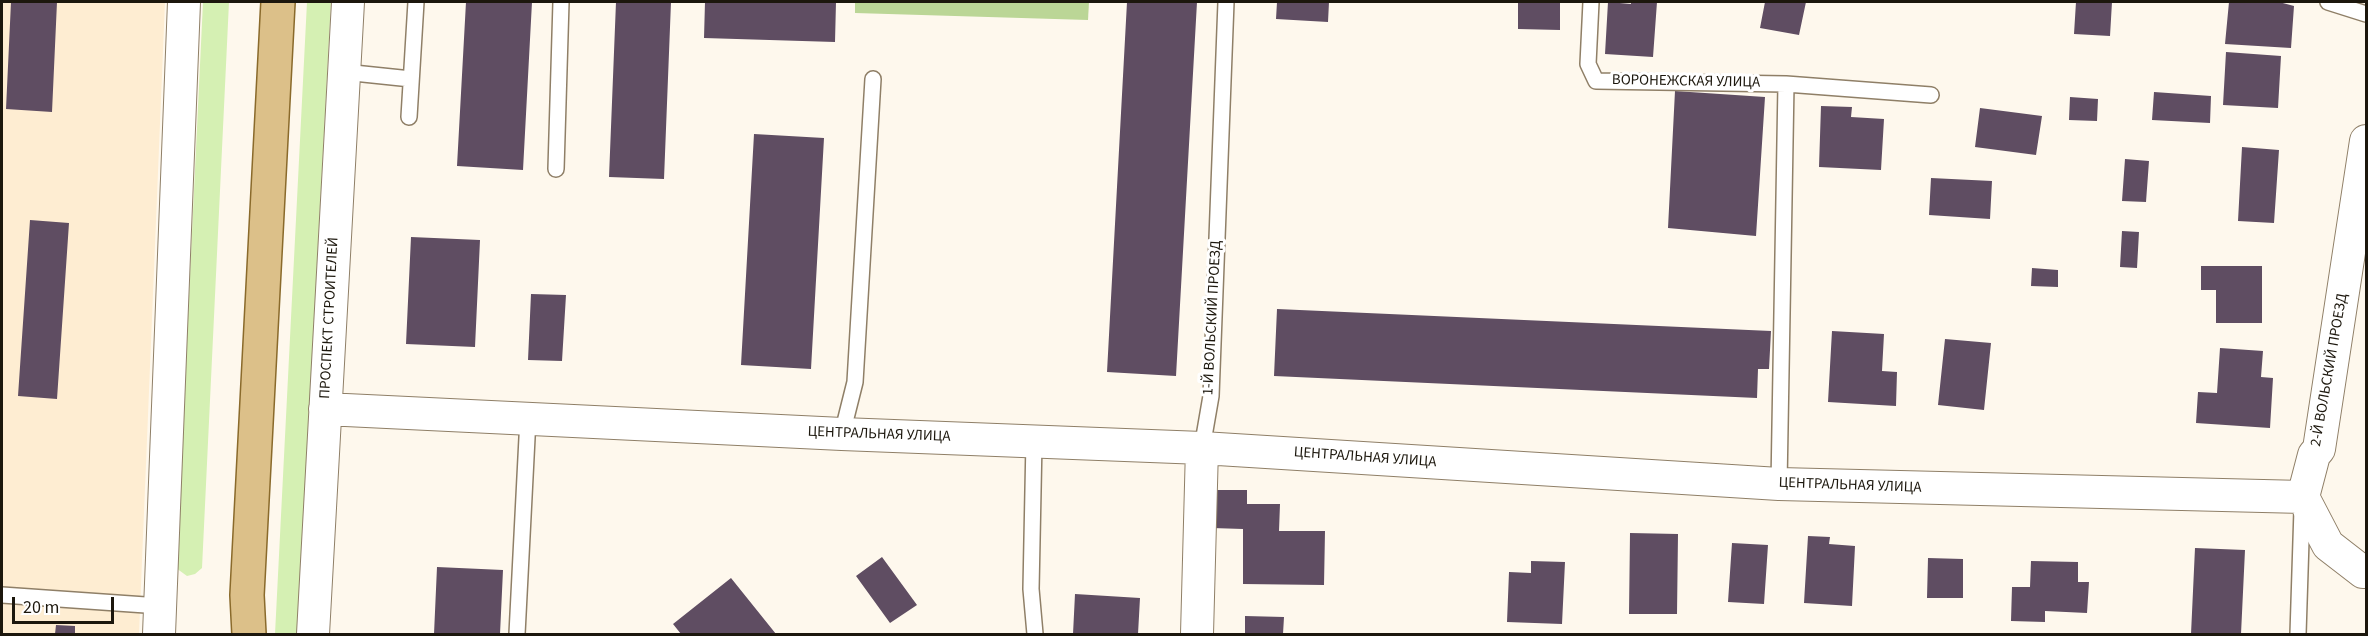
<!DOCTYPE html>
<meta charset="utf-8">
<style>
body{margin:0}
#map{position:relative;width:2368px;height:636px;overflow:hidden;background:#fef8ed;font-family:"Source Sans 3",sans-serif}
canvas{display:block}
.frame{position:absolute;inset:0;border:3px solid #1c170d;pointer-events:none}
.scale{position:absolute;left:12px;top:597px;width:102px;height:27px;box-sizing:border-box;border:3px solid #1c170d;border-top:0;padding-left:8px;font-size:18px;line-height:21px;white-space:nowrap;color:#1c170d;-webkit-text-stroke:4px #fff;paint-order:stroke}
</style>
<div id="map">
<canvas width="2368" height="636"></canvas>
<div class="frame"></div>
<div class="scale">20 m</div>
</div>
<script>
const context = document.querySelector('canvas').getContext('2d');
context.lineJoin = 'round';
function fillPath(path, color) { context.fillStyle = color; context.fill(path, 'evenodd'); }
const poly = rows => new Path2D(rows.map(r => 'M' + r).join(''));
function strokePath(path, color, width, dash) { context.strokeStyle = color; context.lineWidth = width; context.lineCap = dash ? 'butt' : 'round'; context.setLineDash(dash || []); context.stroke(path); }
function write(font, color, halo, rows, align = 'center') {
  context.font = font + ' "Source Sans 3",sans-serif'; context.lineWidth = 6; context.setLineDash([]); context.textBaseline = 'middle'; context.strokeStyle = halo; context.fillStyle = color; for (const [text, x, y, turn = 0] of rows) {
    context.save(); context.translate(x, y); context.rotate((+turn || 0) * Math.PI / 180); context.textAlign = isNaN(turn) ? turn : align; if (halo) context.strokeText(text, 0, 0); context.fillText(text, 0, 0); context.restore();
  }
}
const built = poly([
 [2,2,165,2,139,634,2,634]
]);
const green = poly([
 [203,2,229,2,202,568,195,574,187,576,176,568],
 [307,2,331,2,297,634,275,634]
]);
const forest = poly([
 [855,2,1089,2,1088,20,855,13]
]);
const building = poly([
 [11,2,57,2,52,112,6,109],
 [466,2,532,2,523,170,457,166],
 [616,2,671,2,664,179,609,177],
 [705,2,836,2,835,42,704,38],
 [1127,2,1197,2,1176,376,1107,372],
 [1277,2,1329,2,1328,22,1276,19],
 [1518,2,1560,2,1560,30,1518,29],
 [1608,2,1631,4,1631,2,1657,2,1653,57,1605,54],
 [1765,2,1806,2,1799,35,1760,28],
 [2076,2,2112,2,2110,36,2074,34],
 [2229,2,2279,2,2294,6,2291,48,2225,44],
 [2226,52,2281,56,2278,108,2223,105],
 [1675,91,1765,97,1756,236,1668,228],
 [2154,92,2211,96,2210,123,2152,120],
 [2070,97,2098,99,2097,121,2069,120],
 [1821,106,1852,107,1851,117,1884,119,1881,170,1819,167],
 [1980,108,2042,116,2036,155,1975,147],
 [754,134,824,138,811,369,741,365],
 [2242,147,2279,150,2274,223,2238,221],
 [2125,159,2149,161,2146,202,2122,201],
 [1931,178,1992,181,1990,219,1929,215],
 [30,220,69,223,57,399,18,396],
 [2122,231,2139,232,2137,268,2120,267],
 [411,237,480,240,475,347,406,344],
 [2201,266,2262,266,2262,323,2216,323,2216,290,2201,290],
 [2032,268,2058,270,2058,287,2031,286],
 [531,294,566,295,562,361,528,360],
 [1277,309,1771,331,1769,369,1758,369,1757,398,1274,376],
 [1832,331,1884,334,1882,371,1897,372,1896,406,1828,402],
 [1945,339,1991,343,1984,410,1938,405],
 [2220,348,2263,351,2261,377,2273,378,2270,428,2196,423,2198,392,2217,393],
 [1212,490,1247,490,1247,504,1280,504,1279,531,1325,531,1324,585,1243,584,1243,529,1212,528],
 [1630,533,1678,534,1677,614,1629,614],
 [1808,536,1830,537,1829,544,1855,546,1852,606,1804,603],
 [1732,543,1768,545,1764,604,1728,602],
 [2195,548,2245,550,2241,634,2191,634],
 [882,557,917,605,890,623,856,576],
 [1928,558,1963,559,1963,598,1927,598],
 [1531,561,1565,562,1562,624,1507,622,1509,572,1531,573],
 [2031,561,2078,562,2078,582,2089,582,2087,613,2045,611,2045,622,2011,621,2012,587,2030,587],
 [437,567,503,570,500,634,434,634],
 [731,578,776,634,681,634,673,624],
 [1075,594,1140,598,1138,634,1073,634],
 [1245,616,1284,617,1283,634,1245,634],
 [56,625,75,626,75,634,55,634]
]);
const lane = poly([
 [1591,2,1588,64,1596,81,1786,84,1931,95],
 [2328,2,2366,14],
 [344,72,411,79],
 [409,117,416,2],
 [556,169,561,2],
 [842,434,855,382,873,79],
 [1034,441,1031,589,1035,634],
 [1202,448,1211,396,1226,2],
 [1779,484,1786,84],
 [2,595,160,606],
 [517,634,528,418],
 [2298,634,2302,509]
]);
const street = poly([
 [325,409,842,434,1202,448,1779,484,2303,497],
 [2303,497,2314,455,2319,449,2366,141],
 [2303,497,2328,545,2363,572,2366,572],
 [159,634,184,2],
 [313,634,348,2],
 [1197,634,1202,448]
]);
const primary = poly([
 [249,634,247,595,278,2]
]);
const streetNames = [
 ["ВОРОНЕЖСКАЯ УЛИЦА",1686,82,1],
 ["ПРОСПЕКТ СТРОИТЕЛЕЙ",330,318,-87],
 ["1-Й ВОЛЬСКИЙ ПРОЕЗД",1213,318,-87],
 ["2-Й ВОЛЬСКИЙ ПРОЕЗД",2330,370,-80],
 ["ЦЕНТРАЛЬНАЯ УЛИЦА",879,435,2],
 ["ЦЕНТРАЛЬНАЯ УЛИЦА",1365,458,4],
 ["ЦЕНТРАЛЬНАЯ УЛИЦА",1850,486,2]
];
fillPath(built, '#feedd2');
fillPath(green, '#d5f0b3');
fillPath(forest, '#bbd696');
fillPath(building, '#5f4d62');
strokePath(lane, '#8f7f67', 18);
strokePath(street, '#8f7f67', 34);
strokePath(primary, '#8a6a2b', 36);
strokePath(lane, '#fff', 15);
strokePath(street, '#fff', 32);
strokePath(primary, '#dcc089', 33);
write('15px', '#1c170d', '#fff', streetNames);
</script>
